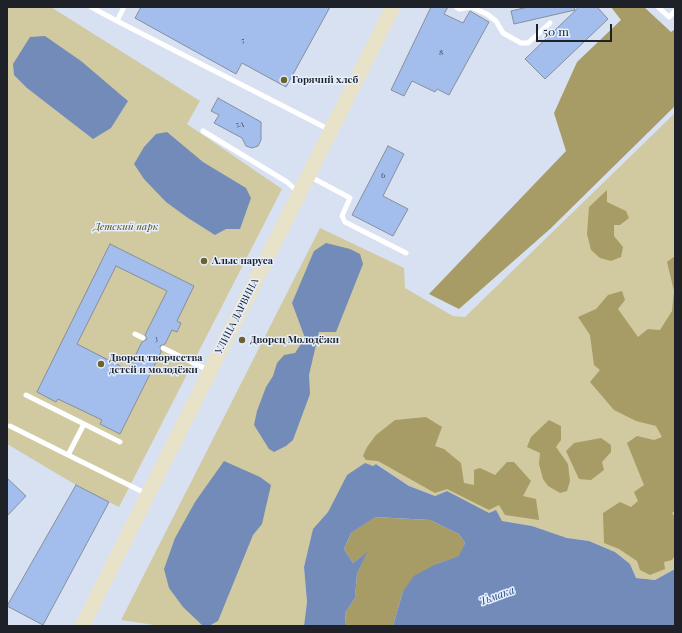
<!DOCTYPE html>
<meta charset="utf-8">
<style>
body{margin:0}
#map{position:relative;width:682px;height:633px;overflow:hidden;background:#d8e1f2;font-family:"Playfair Display",serif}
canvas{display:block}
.frame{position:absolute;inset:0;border:8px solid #1e2127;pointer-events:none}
.scale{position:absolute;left:536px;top:24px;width:76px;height:18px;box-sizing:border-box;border:2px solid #1e2127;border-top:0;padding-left:5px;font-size:12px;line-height:14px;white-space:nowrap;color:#1e2127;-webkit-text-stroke:3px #e5efff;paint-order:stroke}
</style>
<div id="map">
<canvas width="682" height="633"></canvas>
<div class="frame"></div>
<div class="scale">50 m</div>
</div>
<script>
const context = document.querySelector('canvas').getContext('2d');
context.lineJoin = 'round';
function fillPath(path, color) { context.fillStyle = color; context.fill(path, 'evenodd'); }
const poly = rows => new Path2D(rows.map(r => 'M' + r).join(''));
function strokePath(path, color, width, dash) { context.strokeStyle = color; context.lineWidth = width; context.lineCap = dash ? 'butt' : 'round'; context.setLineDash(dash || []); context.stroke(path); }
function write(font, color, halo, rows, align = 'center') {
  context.font = font + ' "Playfair Display",serif'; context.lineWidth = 3; context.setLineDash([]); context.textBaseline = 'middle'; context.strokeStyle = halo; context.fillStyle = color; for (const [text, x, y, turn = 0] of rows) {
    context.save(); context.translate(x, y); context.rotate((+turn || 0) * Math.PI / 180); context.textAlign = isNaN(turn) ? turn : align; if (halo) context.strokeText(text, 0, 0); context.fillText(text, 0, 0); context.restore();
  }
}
const green = poly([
 [7,7,51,7,200,101,187,124,282,189,119,507,76,485,7,444],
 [675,113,675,569,655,580,636,578,630,564,615,552,589,541,567,538,532,526,502,521,447,491,435,496,409,486,377,464,347,475,328,512,313,530,304,567,307,602,304,626,161,626,121,620,320,228,404,268,405,288,453,316,465,317]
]);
const forest = poly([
 [611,7,644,7,671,32,675,29,675,106,550,229,459,309,429,294,566,151,554,113,577,62,621,20],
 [607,190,607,202,626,211,629,218,620,225,614,225,614,236,623,247,621,257,611,261,600,258,591,250,587,234,589,207],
 [675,256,675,511,672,513,675,517,675,555,672,560,664,562,665,569,650,575,640,570,637,561,619,549,604,543,603,513,620,502,631,507,638,501,634,492,644,485,627,443,637,436,654,440,662,437,656,426,636,421,614,410,590,382,600,370,594,365,590,335,578,317,596,309,608,295,622,291,625,300,618,309,638,337,648,329,660,330,672,311,674,291,667,262],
 [426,417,442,427,435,446,444,449,461,463,464,483,474,485,474,470,480,468,495,475,507,462,514,462,531,481,523,496,536,499,539,520,505,515,499,505,489,510,447,489,435,493,378,461,366,460,363,456,367,447,376,435,395,420],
 [549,420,561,426,561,440,556,447,568,464,570,481,567,491,560,493,548,486,543,479,539,464,540,453,527,447,531,437],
 [601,438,611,445,611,452,602,462,604,470,591,480,579,479,566,451,574,443],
 [374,517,430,520,459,534,465,543,460,556,436,564,403,591,393,626,346,626,345,613,355,598,357,574,366,553,353,563,344,549,351,533]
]);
const water = poly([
 [45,36,81,61,128,101,111,128,93,139,27,88,14,75,13,64,30,37],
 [167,132,203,162,246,188,251,198,240,229,226,229,215,235,188,218,166,202,144,179,134,164,144,147,156,134],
 [326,243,350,249,360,254,363,264,336,332,319,332,309,375,310,394,293,440,286,446,274,452,269,449,254,425,257,411,266,387,273,376,277,363,284,355,295,353,305,338,292,303,314,251],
 [224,461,260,477,271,485,262,524,253,535,218,621,209,626,203,626,183,607,169,588,164,569,175,538,195,502],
 [365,463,373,466,376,464,409,486,435,496,447,491,489,513,496,510,502,521,532,526,567,538,589,541,615,552,630,564,636,578,655,580,675,569,675,626,393,626,403,591,414,576,436,564,459,556,465,543,459,534,430,520,375,517,351,533,344,549,353,563,367,552,357,574,355,598,345,613,346,626,304,626,307,602,304,567,313,529,328,512,347,475]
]);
const building = poly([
 [141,7,330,7,286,87,242,63,236,74,135,18,141,7],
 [431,7,448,7,444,14,463,23,470,11,489,22,449,95,437,89,435,92,412,81,404,96,391,90,431,7],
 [528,7,574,7,575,10,514,24,511,11,528,7],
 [579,7,597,7,608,19,545,79,525,59,579,7],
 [218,98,261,122,261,140,258,146,252,148,246,146,242,138,214,123,219,115,211,111,218,98],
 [388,146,404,154,383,196,408,209,393,236,352,215,388,146],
 [110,244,194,286,177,321,181,323,177,332,172,330,165,344,160,346,161,352,120,434,100,424,102,420,58,399,56,402,37,392,110,244],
 [116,266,167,291,145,335,147,339,142,342,128,370,77,344,116,266],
 [7,478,26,496,7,516,7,478],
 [76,485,109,502,43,625,7,606,76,485]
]);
const service = poly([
 [91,7,117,21],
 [124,7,117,21,330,130],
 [456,7,459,9,471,7,487,14,496,21,503,33,521,43,528,43,550,23],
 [658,7,669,17,675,11],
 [203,131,287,182,298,192],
 [309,176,350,198,342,216,345,222,406,253],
 [135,334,143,338],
 [163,348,208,370],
 [26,395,84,424,68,455,147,494],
 [84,424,120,442],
 [10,426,68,455]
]);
const secondary = poly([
 [82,626,393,7]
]);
const markers = [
 [284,80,4,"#6c622e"],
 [204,261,4,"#6c622e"],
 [242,340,4,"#6c622e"],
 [101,364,4,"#6c622e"]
];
const numberNames = [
 ["5",243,40],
 ["8",441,52],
 ["5А",240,124],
 ["6",383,175],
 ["3",156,338]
];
const poiNames = [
 ["Горячий хлеб",292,80],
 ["Алые паруса",212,261],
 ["Дворец Молодёжи",250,340],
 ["Дворец творчества",109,358],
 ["детей и молодёжи",109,370]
];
const parkNames = [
 ["Детский парк",126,227]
];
const streetNames = [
 ["УЛИЦА ДАРВИНА",237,316,-63]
];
const waterNames = [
 ["Тьмака",497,596,-20]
];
fillPath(green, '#d1c9a0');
fillPath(forest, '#a79c66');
fillPath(water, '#728bb8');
fillPath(building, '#a3beed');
strokePath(building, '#858e9c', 1);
strokePath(service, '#fff', 5);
strokePath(secondary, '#e8e3c8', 15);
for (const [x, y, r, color] of markers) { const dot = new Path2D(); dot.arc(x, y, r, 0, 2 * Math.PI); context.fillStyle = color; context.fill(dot); strokePath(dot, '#e5efff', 1.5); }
write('8px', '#3f4858', null, numberNames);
write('bold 10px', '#1e2127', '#e5efff', poiNames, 'left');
write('italic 10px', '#584c06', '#e5efff', parkNames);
write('10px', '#1e2127', '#e5efff', streetNames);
write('italic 11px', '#2c4b85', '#e5efff', waterNames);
</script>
